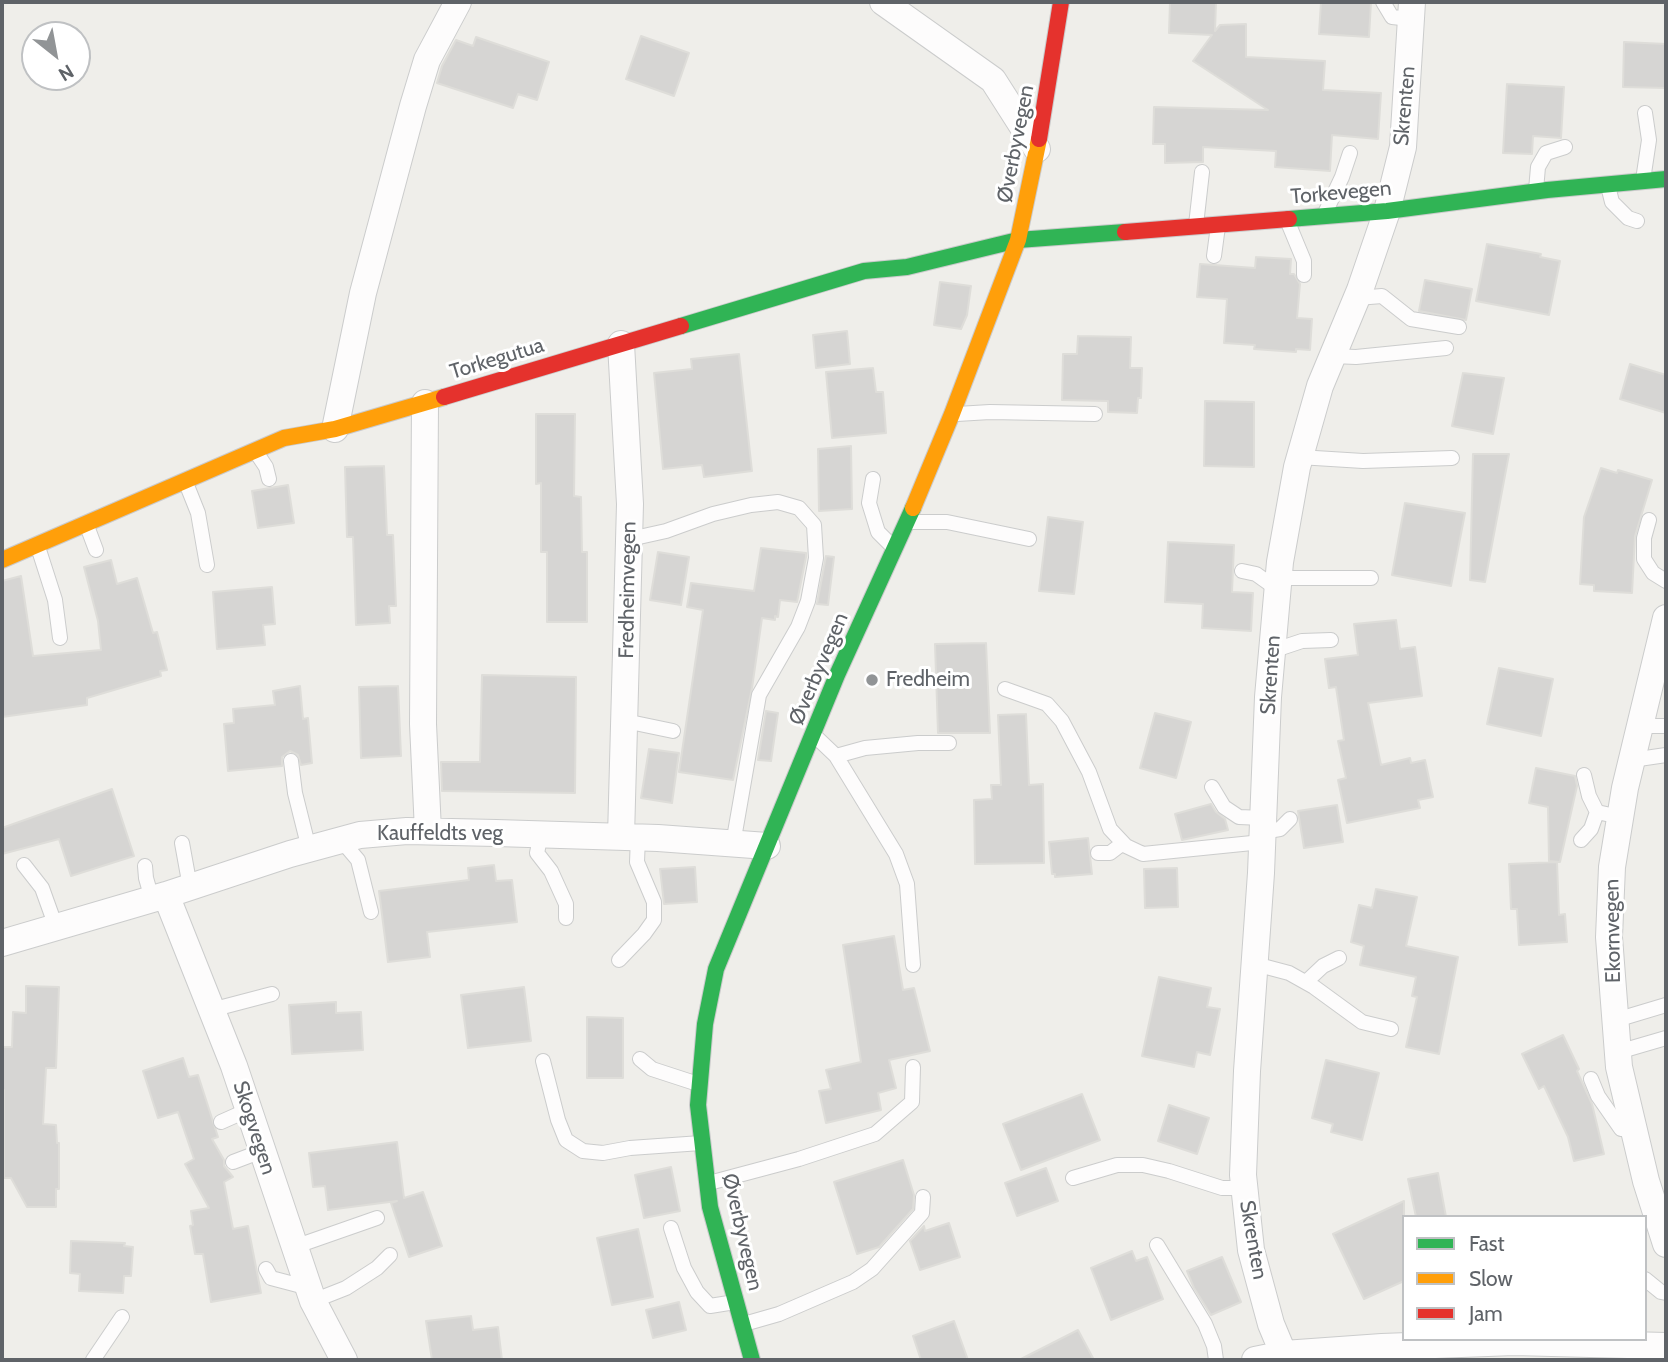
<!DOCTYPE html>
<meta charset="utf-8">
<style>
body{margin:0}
#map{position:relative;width:1668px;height:1362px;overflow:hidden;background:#efeeea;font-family:Cabin,sans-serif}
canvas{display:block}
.frame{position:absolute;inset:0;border:4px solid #5f6368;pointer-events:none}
.legend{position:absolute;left:1402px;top:1215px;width:245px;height:126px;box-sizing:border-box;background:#fff;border:2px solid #bfc1c3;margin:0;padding:9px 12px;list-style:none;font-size:21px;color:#5f6368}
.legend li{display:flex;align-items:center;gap:14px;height:35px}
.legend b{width:35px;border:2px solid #bfc1c3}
.north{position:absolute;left:21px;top:21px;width:70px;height:70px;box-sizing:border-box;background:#fff;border:2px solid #bfc1c3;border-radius:50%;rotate:149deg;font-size:19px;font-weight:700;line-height:28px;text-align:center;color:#5f6368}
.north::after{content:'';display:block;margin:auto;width:24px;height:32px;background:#919496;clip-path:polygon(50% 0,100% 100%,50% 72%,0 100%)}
</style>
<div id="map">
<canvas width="1668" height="1362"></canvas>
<div class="frame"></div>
<ul class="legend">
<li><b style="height:9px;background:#30b455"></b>Fast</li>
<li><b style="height:9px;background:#ff9f0a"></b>Slow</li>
<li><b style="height:9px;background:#e5322d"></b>Jam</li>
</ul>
<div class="north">N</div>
</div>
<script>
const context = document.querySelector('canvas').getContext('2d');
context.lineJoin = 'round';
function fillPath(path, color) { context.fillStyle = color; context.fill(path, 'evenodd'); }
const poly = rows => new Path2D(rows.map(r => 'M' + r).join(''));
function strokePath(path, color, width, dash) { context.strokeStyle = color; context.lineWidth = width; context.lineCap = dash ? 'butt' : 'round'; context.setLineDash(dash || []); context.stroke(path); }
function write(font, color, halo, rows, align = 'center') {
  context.font = font + ' Cabin,sans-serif'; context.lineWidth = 6; context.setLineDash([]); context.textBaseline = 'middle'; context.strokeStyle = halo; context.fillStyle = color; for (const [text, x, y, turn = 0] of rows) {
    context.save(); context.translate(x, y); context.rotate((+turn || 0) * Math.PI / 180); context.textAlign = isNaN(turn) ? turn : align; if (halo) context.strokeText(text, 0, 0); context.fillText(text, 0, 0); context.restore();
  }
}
const building = poly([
 [1170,2,1216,2,1215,31,1220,25,1246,24,1246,57,1325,61,1323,90,1381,93,1378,139,1332,135,1330,171,1275,167,1276,151,1203,147,1203,162,1165,163,1165,144,1153,144,1154,107,1268,110,1193,61,1212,35,1169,33,1170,2],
 [1321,2,1371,2,1369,37,1319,34,1321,2],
 [641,36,689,53,674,96,626,79,641,36],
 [476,37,549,62,537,100,518,94,513,108,437,83,442,66,456,40,473,46,476,37],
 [1624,42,1666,44,1666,88,1623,87,1624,42],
 [1507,84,1564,87,1561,138,1533,136,1532,154,1503,153,1507,84],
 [1487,244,1541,254,1540,257,1560,261,1549,315,1476,301,1487,244],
 [1256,257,1291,259,1290,274,1294,274,1300,284,1297,318,1312,319,1310,350,1296,349,1296,352,1254,349,1255,345,1224,343,1227,299,1197,297,1200,264,1255,268,1256,257],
 [1425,280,1472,289,1466,320,1419,311,1425,280],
 [940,282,971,286,967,315,961,329,934,325,940,282],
 [847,331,850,364,816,368,813,335,847,331],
 [1078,336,1131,337,1130,368,1142,368,1141,398,1138,398,1137,413,1108,412,1108,401,1062,400,1063,354,1077,354,1078,336],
 [739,354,752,471,704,477,702,465,663,469,654,373,692,369,691,359,739,354],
 [1630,364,1666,375,1666,413,1620,399,1630,364],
 [873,368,876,392,883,392,886,433,832,438,826,372,873,368],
 [1463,373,1504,378,1493,434,1452,426,1463,373],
 [1205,401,1254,402,1254,467,1204,466,1205,401],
 [536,414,575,414,574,496,581,497,582,552,587,552,587,622,547,622,547,552,541,552,541,483,536,484,536,414],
 [851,446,852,509,819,511,818,449,851,446],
 [1473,454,1509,454,1485,582,1470,580,1473,454],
 [384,466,387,535,393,535,396,606,389,606,390,623,356,625,353,537,347,537,345,467,384,466],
 [1601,468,1617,473,1618,470,1652,480,1635,536,1632,593,1594,591,1594,585,1580,584,1584,517,1601,468],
 [288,485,294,523,258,528,252,491,288,485],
 [1405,503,1465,513,1451,586,1392,575,1405,503],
 [1048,517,1083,522,1074,594,1039,591,1048,517],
 [1168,542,1234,545,1232,592,1253,593,1251,631,1202,628,1203,604,1165,602,1168,542],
 [761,548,806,553,806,557,797,602,780,600,778,617,775,616,775,620,762,618,752,688,733,780,679,772,703,610,687,607,691,583,754,591,761,548],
 [658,552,689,557,681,605,650,600,658,552],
 [826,556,834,557,828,605,817,604,826,556],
 [111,560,117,584,137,578,153,633,157,632,167,670,160,671,161,676,87,698,87,705,2,717,2,581,21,576,33,656,101,650,98,621,84,567,111,560],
 [272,587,275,624,263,625,265,645,217,649,213,592,272,587],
 [1396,620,1400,649,1415,647,1422,696,1368,703,1381,765,1410,758,1411,763,1425,760,1433,797,1418,800,1420,808,1347,823,1338,780,1346,778,1338,741,1344,740,1336,687,1329,688,1325,659,1358,655,1354,624,1396,620],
 [986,643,990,733,938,733,935,644,986,643],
 [1499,668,1553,679,1541,736,1487,724,1499,668],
 [482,675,576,677,575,793,442,791,441,762,480,762,482,675],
 [300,686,303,719,308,718,312,763,301,765,298,755,290,751,282,757,282,766,228,771,224,724,234,723,233,709,275,705,273,691,300,686],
 [398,686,401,756,361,758,359,687,398,686],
 [766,711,778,713,771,761,758,760,766,711],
 [1155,713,1191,722,1176,778,1140,768,1155,713],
 [1026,714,1029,785,1043,784,1044,863,975,864,974,800,992,799,991,785,1001,785,998,715,1026,714],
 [649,749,679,753,672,803,641,798,649,749],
 [1536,768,1575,776,1577,786,1560,862,1549,861,1548,807,1529,803,1536,768],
 [112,789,134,856,71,876,59,839,2,854,2,828,112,789],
 [1211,804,1216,812,1225,819,1228,830,1182,840,1175,814,1211,804],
 [1337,805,1343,842,1304,848,1298,811,1337,805],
 [1088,838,1092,874,1055,877,1055,874,1052,874,1049,842,1088,838],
 [1557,862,1559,915,1565,914,1567,942,1519,945,1517,909,1511,909,1509,864,1557,862],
 [494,865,496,881,512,880,517,922,427,932,430,957,388,962,379,891,469,880,468,868,494,865],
 [695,867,697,902,664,904,660,869,695,867],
 [1177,868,1178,907,1145,908,1144,869,1177,868],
 [1376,889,1417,897,1406,946,1458,957,1439,1054,1406,1047,1417,997,1412,996,1416,977,1360,965,1364,946,1351,942,1359,905,1372,908,1376,889],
 [894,936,903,990,914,988,930,1051,889,1060,896,1088,878,1093,881,1110,826,1123,819,1091,831,1089,826,1070,861,1062,843,945,894,936],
 [1159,977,1211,988,1207,1007,1220,1009,1210,1055,1197,1052,1194,1067,1142,1056,1159,977],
 [26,986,59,987,56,1068,46,1068,43,1124,56,1125,57,1143,59,1143,59,1189,56,1189,56,1207,27,1207,11,1178,4,1178,4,1090,2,1090,2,1047,12,1047,13,1012,26,1013,26,986],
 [524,987,531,1041,468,1048,461,995,524,987],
 [336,1002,336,1013,361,1012,363,1050,292,1054,289,1005,336,1002],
 [587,1017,623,1018,623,1078,587,1078,587,1017],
 [1563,1035,1579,1069,1577,1071,1592,1104,1604,1154,1574,1161,1568,1137,1544,1086,1539,1089,1522,1054,1563,1035],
 [183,1058,189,1077,198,1075,218,1137,212,1139,224,1160,224,1166,233,1177,224,1182,233,1229,248,1226,261,1293,211,1302,203,1254,195,1254,190,1226,193,1225,191,1211,209,1208,185,1164,194,1159,178,1112,158,1118,143,1071,183,1058],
 [1326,1060,1379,1073,1362,1140,1331,1132,1333,1124,1312,1118,1326,1060],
 [1082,1094,1100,1140,1021,1170,1003,1124,1082,1094],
 [1169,1105,1209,1118,1197,1154,1158,1141,1169,1105],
 [397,1142,404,1198,423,1192,442,1246,409,1257,391,1203,397,1201,328,1210,325,1186,313,1187,309,1153,397,1142],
 [903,1160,914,1195,913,1209,879,1247,857,1254,834,1182,903,1160],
 [671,1167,680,1211,644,1218,635,1175,671,1167],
 [1046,1168,1058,1201,1017,1216,1005,1183,1046,1168],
 [1438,1173,1446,1217,1416,1217,1408,1179,1438,1173],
 [1404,1201,1404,1281,1364,1299,1333,1234,1404,1201],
 [949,1223,960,1257,920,1270,910,1241,924,1226,925,1231,949,1223],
 [638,1229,653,1297,612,1305,597,1238,638,1229],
 [71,1241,125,1243,124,1246,133,1247,131,1276,124,1276,123,1293,79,1291,80,1274,70,1273,71,1241],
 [1132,1251,1136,1261,1147,1257,1163,1299,1111,1320,1091,1268,1132,1251],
 [1222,1257,1241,1302,1211,1315,1194,1288,1187,1271,1222,1257],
 [679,1302,686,1330,653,1338,646,1310,679,1302],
 [471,1316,473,1330,498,1327,502,1360,432,1360,426,1321,471,1316],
 [954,1321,968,1360,921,1360,913,1336,954,1321],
 [1078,1330,1094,1360,1019,1360,1078,1330]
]);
const lane = poly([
 [1383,2,1392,17,1411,19],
 [1643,180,1649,140,1645,113],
 [1608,186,1612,202,1628,218,1637,221],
 [1536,190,1538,167,1546,153,1565,147],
 [1326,211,1342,177,1350,153],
 [1287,220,1304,261,1304,275],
 [1196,225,1202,172],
 [1214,256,1218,226],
 [1357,298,1382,296,1411,319,1459,327],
 [1333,356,1356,357,1446,348],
 [957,414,990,412,1095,414],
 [256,452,266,467,269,479],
 [1299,457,1363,461,1452,458],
 [873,479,869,503,878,532,894,548],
 [186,483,198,513,207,565],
 [1649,520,1644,538,1644,559,1653,573,1666,581],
 [909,522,947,522,1029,539],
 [87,526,96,550],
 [630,539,666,531,713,514,751,505,778,502,799,508,814,525,816,558,808,601,798,627,759,695,733,844],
 [38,547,55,600,60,638],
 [1242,571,1256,574,1277,589],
 [1279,578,1371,578],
 [1272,651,1302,641,1331,640],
 [1005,689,1047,704,1062,721,1089,772,1110,829,1126,846,1143,854,1262,842],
 [625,721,673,731],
 [1640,726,1666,726],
 [814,735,836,756,896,854,907,884,913,965],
 [836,756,865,748,918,743,949,743],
 [1632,760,1666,755],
 [291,761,295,793,309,849],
 [1584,775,1589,796,1597,812,1620,817],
 [1212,787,1224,807,1239,817,1263,818],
 [1262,832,1280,829,1290,819],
 [541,834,537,853,551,871,566,904,566,918],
 [341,840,358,860,371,912],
 [1581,840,1591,829,1597,812],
 [182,843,190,887],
 [1098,853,1110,853,1123,843],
 [24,865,42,888,56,927],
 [145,866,146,878,152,899],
 [619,960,644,934,654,920,654,902,637,862,638,837],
 [1255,964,1289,973,1314,987,1362,1022,1391,1029],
 [1306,982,1323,966,1339,958],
 [211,1010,272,994],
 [1616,1020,1666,1005],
 [1618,1052,1666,1038],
 [640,1059,652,1069,698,1084],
 [543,1061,558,1120,566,1140,583,1151,603,1153,630,1148,701,1143],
 [1591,1079,1598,1096,1621,1129,1633,1126],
 [221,1122,248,1110],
 [233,1162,262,1151],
 [1073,1178,1117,1165,1143,1165,1169,1171,1222,1188,1244,1188],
 [709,1183,799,1159,875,1134,912,1102,913,1067],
 [671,1228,684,1268,697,1292,710,1306,735,1302],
 [1157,1245,1205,1324,1214,1346,1216,1360],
 [294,1247,377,1218],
 [266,1269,271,1278,309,1288],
 [1645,1279,1661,1292,1666,1293],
 [313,1301,346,1288,377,1268,390,1255],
 [744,1324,779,1314,853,1282,872,1269,922,1213,923,1197],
 [93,1360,122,1317]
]);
const street = poly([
 [883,2,993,80,1037,149],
 [425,403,423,724,428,831],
 [335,429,363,293,413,106,427,60,458,2],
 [1666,618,1625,788,1612,867,1609,937,1619,1067,1646,1181,1666,1244],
 [621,837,630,504,621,344],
 [166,895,234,1066,313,1301,344,1360],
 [2,943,166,895,290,854,360,835,407,831,496,833,658,838,767,846],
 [1255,1360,1284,1354,1382,1347,1514,1342,1666,1346],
 [1286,1360,1271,1324,1251,1250,1243,1175,1247,1071,1261,873,1268,697,1280,562,1297,467,1320,386,1360,290,1387,211,1403,147,1412,2]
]);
const fast = poly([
 [1289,219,1387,211,1547,190,1666,179],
 [681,326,864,271,907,267,1018,240,1125,232],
 [752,1360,710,1207,698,1105,705,1024,716,969,837,675,913,508]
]);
const slow = poly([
 [913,508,952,414,1018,240,1039,139],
 [2,560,284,438,335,429,444,397]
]);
const jam = poly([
 [1039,139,1061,2],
 [1125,232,1289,219],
 [444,397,681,326]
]);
const markers = [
 [872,680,7,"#919496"]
];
const streetNames = [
 ["Skrenten",1405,106,-85],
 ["Øverbyvegen",1016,144,-79],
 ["Torkevegen",1341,193,-5],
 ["Torkegutua",497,359,-17],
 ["Fredheimvegen",628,590,-89],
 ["Øverbyvegen",819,669,-67],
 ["Skrenten",1271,675,-86],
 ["Kauffeldts veg",440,834],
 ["Ekornvegen",1613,931,-91],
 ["Skogvegen",254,1128,72],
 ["Øverbyvegen",742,1232,77],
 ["Skrenten",1253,1240,80]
];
const poiNames = [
 ["Fredheim",886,680]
];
fillPath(building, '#d6d5d3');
strokePath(building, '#deddd9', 2);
strokePath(lane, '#cbcccc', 16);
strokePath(street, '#cbcccc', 28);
strokePath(fast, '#cacacb', 18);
strokePath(slow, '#cacacb', 18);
strokePath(jam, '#cacacb', 18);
strokePath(lane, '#fdfcfc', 14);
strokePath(street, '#fdfcfc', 26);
strokePath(fast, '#30b455', 16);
strokePath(slow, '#ff9f0a', 16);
strokePath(jam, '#e5322d', 16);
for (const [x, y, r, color] of markers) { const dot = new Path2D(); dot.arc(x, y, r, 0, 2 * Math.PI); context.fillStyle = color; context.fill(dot); strokePath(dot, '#fff', 2.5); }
write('21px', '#5f6368', '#fff', streetNames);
write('21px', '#5f6368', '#fff', poiNames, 'left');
</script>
